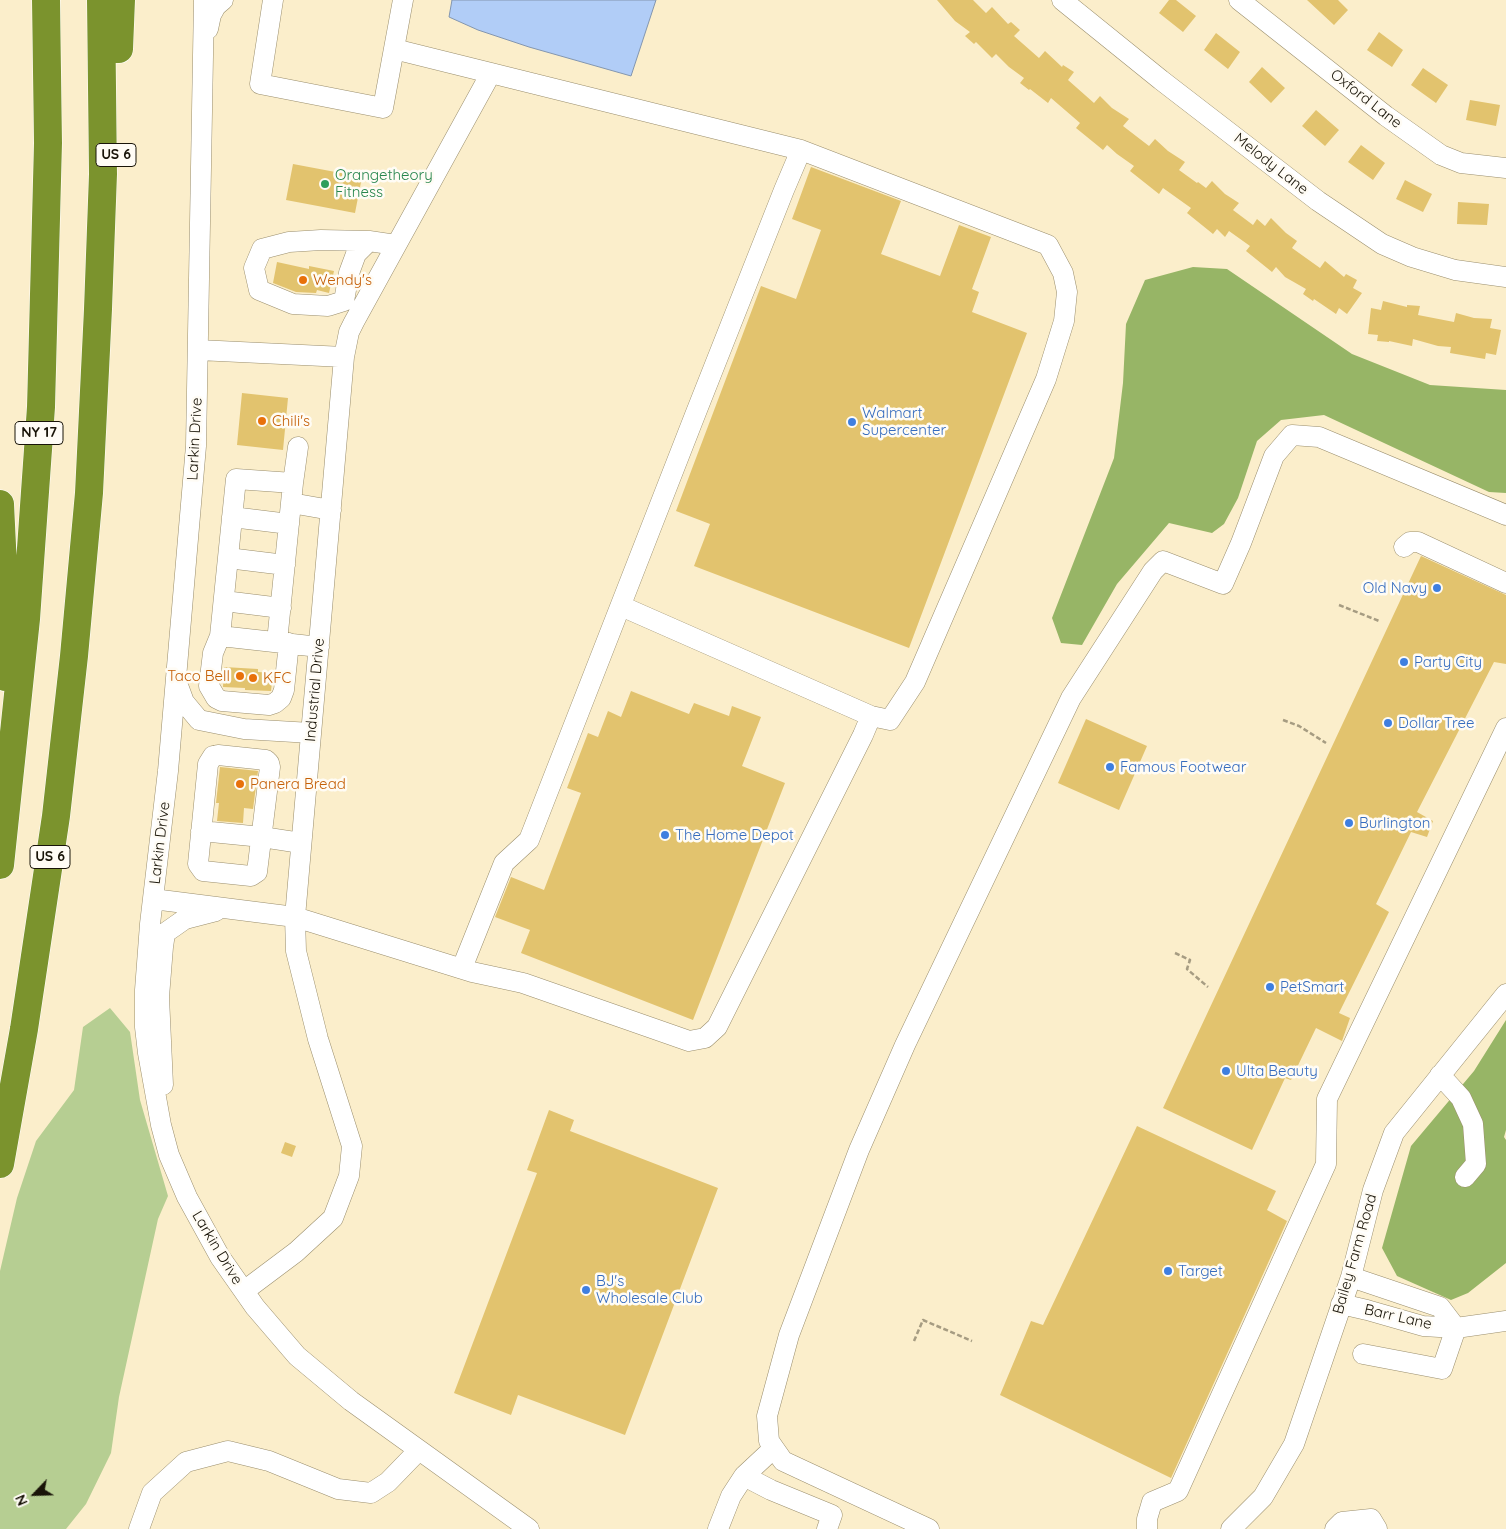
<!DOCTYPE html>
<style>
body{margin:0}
#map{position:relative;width:1506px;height:1529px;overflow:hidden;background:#fbeecb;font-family:Quicksand,sans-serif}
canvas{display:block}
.north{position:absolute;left:10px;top:1469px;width:50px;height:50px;-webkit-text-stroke:4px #fffcf5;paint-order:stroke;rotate:246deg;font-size:14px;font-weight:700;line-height:20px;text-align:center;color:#191408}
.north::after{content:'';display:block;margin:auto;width:18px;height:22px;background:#191408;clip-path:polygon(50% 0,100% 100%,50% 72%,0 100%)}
</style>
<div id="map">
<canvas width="1506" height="1529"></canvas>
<div class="north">N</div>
</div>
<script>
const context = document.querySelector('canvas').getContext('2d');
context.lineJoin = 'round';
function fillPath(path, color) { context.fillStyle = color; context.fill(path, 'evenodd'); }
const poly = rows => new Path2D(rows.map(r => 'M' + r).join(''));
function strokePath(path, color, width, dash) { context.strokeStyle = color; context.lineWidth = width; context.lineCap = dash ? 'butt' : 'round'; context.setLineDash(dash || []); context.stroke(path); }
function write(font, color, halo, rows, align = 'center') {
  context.font = font + ' Quicksand,sans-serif'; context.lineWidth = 5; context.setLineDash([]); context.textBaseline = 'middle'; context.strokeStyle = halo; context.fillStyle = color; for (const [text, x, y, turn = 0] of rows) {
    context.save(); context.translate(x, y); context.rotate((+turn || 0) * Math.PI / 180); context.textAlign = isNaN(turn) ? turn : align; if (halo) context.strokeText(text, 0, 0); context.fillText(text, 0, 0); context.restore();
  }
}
const green = poly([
 [110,1008,130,1032,140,1100,168,1196,158,1219,119,1397,111,1453,86,1504,66,1529,0,1529,0,1271,17,1198,36,1141,74,1090,83,1027]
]);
const forest = poly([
 [1193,267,1227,269,1352,354,1430,385,1506,390,1506,493,1489,492,1324,415,1281,420,1257,441,1238,498,1224,524,1212,533,1169,523,1117,584,1082,645,1061,643,1052,618,1114,458,1123,383,1126,324,1145,280],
 [1506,1020,1506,1130,1504,1137,1506,1140,1506,1263,1468,1293,1451,1300,1397,1276,1382,1248,1411,1146,1474,1071]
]);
const water = poly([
 [452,0,656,0,631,76,529,47,478,30,449,17,452,0]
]);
const building = poly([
 [937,0,973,0,986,13,992,7,1008,24,1011,22,1020,30,1014,36,1039,58,1045,51,1062,67,1063,65,1074,72,1068,80,1094,103,1100,96,1112,108,1129,119,1123,126,1149,146,1155,139,1168,151,1185,162,1179,170,1197,183,1198,182,1206,188,1212,181,1225,194,1239,203,1233,210,1253,225,1257,219,1265,226,1271,218,1286,233,1297,241,1292,248,1320,268,1325,261,1344,277,1346,274,1357,280,1353,288,1362,293,1347,314,1339,308,1336,314,1314,299,1313,301,1303,294,1306,289,1285,277,1276,267,1272,272,1246,251,1250,246,1229,231,1225,237,1217,229,1213,234,1187,213,1191,208,1163,188,1159,194,1130,171,1134,166,1117,154,1107,145,1103,150,1076,128,1080,123,1051,98,1048,103,1030,89,1029,90,1020,83,1024,78,1009,67,996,54,992,58,976,42,974,44,965,36,970,32,955,21],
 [1169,0,1176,0,1196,16,1183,32,1159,13],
 [1307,0,1338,0,1348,10,1334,25],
 [1379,32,1403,50,1392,67,1367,50],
 [1216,33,1240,52,1228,69,1204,50],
 [1262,67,1285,88,1271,103,1249,82],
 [1423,68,1448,85,1436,103,1411,85],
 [1470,100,1500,105,1496,126,1466,120],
 [1316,110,1339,130,1325,146,1302,126],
 [1361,145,1385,163,1373,180,1348,162],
 [293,164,362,177,355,213,286,200],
 [811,167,901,201,881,254,940,276,959,225,991,237,972,289,979,292,972,312,1027,333,909,648,694,566,710,524,676,511,761,286,796,299,821,230,792,219],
 [1405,180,1432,194,1423,212,1396,199],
 [1458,202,1489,204,1487,225,1457,224],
 [277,262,309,269,309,266,334,271,329,293,317,290,316,293,296,292,273,283],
 [1383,301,1407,307,1407,305,1420,306,1418,315,1454,322,1456,313,1474,318,1492,319,1490,328,1501,330,1496,355,1486,353,1485,359,1450,353,1451,347,1438,346,1413,339,1412,346,1389,341,1389,342,1377,341,1378,335,1368,334,1371,308,1381,310],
 [242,393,288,398,283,450,237,445],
 [1421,556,1506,595,1506,664,1494,662,1417,812,1433,821,1427,837,1411,832,1376,904,1389,912,1339,1013,1350,1018,1342,1041,1316,1028,1291,1080,1285,1078,1252,1150,1163,1108],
 [224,667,258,669,258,672,273,673,271,691,245,690,245,688,223,687],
 [631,691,689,714,694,703,729,716,732,706,761,717,742,766,785,783,693,1020,521,953,530,930,495,917,511,877,544,890,581,793,567,788,588,733,598,737,608,711,621,717],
 [1086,719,1147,746,1119,810,1058,783],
 [220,767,258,771,253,809,244,808,243,823,217,821,219,803,216,803],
 [549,1110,574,1120,570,1131,718,1188,625,1435,518,1395,511,1415,454,1393,537,1173,527,1170],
 [1137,1126,1276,1191,1267,1210,1287,1221,1171,1478,1000,1395,1031,1321,1043,1325],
 [285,1142,296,1146,292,1157,281,1153]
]);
const path = poly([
 [1339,605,1379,621],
 [1283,720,1299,726,1326,743],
 [1175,953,1190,960,1187,969,1208,987],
 [914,1341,923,1320,972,1341]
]);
const minor = poly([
 [204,0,196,446,168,771,150,924,145,990,145,1027,148,1053,161,1125,169,1155,187,1197,220,1257,255,1307,297,1356,351,1401,529,1529],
 [273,0,260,84,383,108,403,0],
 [1062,0,1161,80,1318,201,1382,244,1412,257,1455,270,1506,277],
 [1239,0,1386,116,1441,155,1461,163,1506,168],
 [208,29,211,15,216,6,223,0],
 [369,241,356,254,349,273,344,301,328,306,293,304,259,290,254,268,262,249,289,242,321,240,369,241,396,245],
 [198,350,344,357],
 [293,483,298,447],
 [232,517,289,524],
 [1404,547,1410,542,1418,542,1506,583],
 [228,558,285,565],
 [224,601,281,608],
 [621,606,871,716],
 [220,636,213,653,209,686,216,698,222,701,269,705,275,703,281,698,284,690,289,643],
 [277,642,291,503],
 [319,647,220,636,236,479,293,483,291,503,331,510],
 [177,683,184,702,199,720,244,729,311,733],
 [218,755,266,760,269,763,270,767,257,872,251,876,203,871,198,864,208,764,213,756,218,755],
 [201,831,262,837,301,843],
 [153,899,295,917,472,972,523,983,689,1041,705,1038,717,1027,863,735,871,716,890,720,915,682,1046,379,1064,321,1067,292,1063,273,1048,245,801,150,394,49],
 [462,968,504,863,529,840,695,415,784,190,801,150],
 [1440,1075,1461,1098,1473,1124,1476,1164,1465,1177],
 [163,1085,159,997,163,947,165,933,185,919,216,911],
 [1351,1277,1440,1307,1456,1328],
 [244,1291,296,1252,333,1218,349,1176,352,1146,318,1039,296,951,295,917,344,357,349,332,354,322,491,73],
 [1341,1304,1367,1310,1423,1326,1456,1328,1506,1321],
 [1363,1354,1442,1369,1456,1328],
 [744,1476,771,1490,832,1515,827,1529],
 [139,1529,152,1493,186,1462,228,1451,269,1461,338,1489,371,1493,388,1482,419,1450],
 [718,1529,731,1496,744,1476,774,1448],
 [929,1529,783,1461,769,1441,767,1416,789,1335,859,1150,905,1045,1071,698,1153,571,1163,561,1223,584,1241,543,1274,456,1292,435,1319,437,1506,515],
 [1147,1529,1147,1519,1152,1502,1178,1491,1326,1164,1327,1099,1506,728],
 [1231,1529,1263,1497,1294,1444,1351,1277,1373,1190,1394,1133,1506,994],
 [1335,1529,1342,1522,1371,1519,1377,1529]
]);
const highway = poly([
 [119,49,121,0],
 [0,504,4,587,5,677],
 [0,865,26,619,41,407,48,143,46,0],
 [0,1164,24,1029,56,816,74,656,89,493,98,309,103,174,101,0]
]);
const markers = [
 [325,184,5,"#2e9e5b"],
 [303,280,5,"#e8710a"],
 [262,421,5,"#e8710a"],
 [852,422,5,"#3f7fe0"],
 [1437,588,5,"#3f7fe0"],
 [1404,662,5,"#3f7fe0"],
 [240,676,5,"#e8710a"],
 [253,678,5,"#e8710a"],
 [1388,723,5,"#3f7fe0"],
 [1110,767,5,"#3f7fe0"],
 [240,784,5,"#e8710a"],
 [1349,823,5,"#3f7fe0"],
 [665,835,5,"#3f7fe0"],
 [1270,987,5,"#3f7fe0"],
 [1226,1071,5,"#3f7fe0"],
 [1168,1271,5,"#3f7fe0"],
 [586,1290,5,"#3f7fe0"]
];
const shields = [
 [116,155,40],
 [39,433,48],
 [50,857,40]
];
const shieldNames = [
 ["US 6",116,155],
 ["NY 17",39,433],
 ["US 6",50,857]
];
const streetNames = [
 ["Oxford Lane",1366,99,38],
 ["Melody Lane",1271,164,38],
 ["Larkin Drive",195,439,-87],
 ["Industrial Drive",315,690,-85],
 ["Larkin Drive",160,843,-83],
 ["Larkin Drive",217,1248,59],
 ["Bailey Farm Road",1355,1254,-74],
 ["Barr Lane",1398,1317,13]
];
const leisureNames = [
 ["Orangetheory",335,175],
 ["Fitness",335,192]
];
const foodNames = [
 ["Wendy's",313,280],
 ["Chili's",272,421],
 ["Taco Bell",230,676,"right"],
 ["KFC",263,678],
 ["Panera Bread",250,784]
];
const shopNames = [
 ["Walmart",862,413],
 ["Supercenter",862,430],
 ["Old Navy",1427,588,"right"],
 ["Party City",1414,662],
 ["Dollar Tree",1398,723],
 ["Famous Footwear",1120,767],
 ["Burlington",1359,823],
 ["The Home Depot",675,835],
 ["PetSmart",1280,987],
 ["Ulta Beauty",1236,1071],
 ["Target",1178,1271],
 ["BJ's",596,1281],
 ["Wholesale Club",596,1298]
];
fillPath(green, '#b6ce92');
fillPath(forest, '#97b566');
fillPath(water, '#b1cdf7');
strokePath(water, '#8396af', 1);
fillPath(building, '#e2c36e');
strokePath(minor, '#9a8e6d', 21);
strokePath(highway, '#fff', 29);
strokePath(path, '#a69c82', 2.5, [5, 2.5]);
strokePath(minor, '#fff', 20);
strokePath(highway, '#7b932d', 28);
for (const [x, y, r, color] of markers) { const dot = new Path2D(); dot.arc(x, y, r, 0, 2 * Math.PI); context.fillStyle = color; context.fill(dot); strokePath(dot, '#fffcf5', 2); }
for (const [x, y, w] of shields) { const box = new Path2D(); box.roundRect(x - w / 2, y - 11.5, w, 23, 4); context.fillStyle = '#fffcf5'; context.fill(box); strokePath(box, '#191408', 1); }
write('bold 14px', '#191408', null, shieldNames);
write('15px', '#191408', '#fffcf5', streetNames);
write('15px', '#27864d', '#fffcf5', leisureNames, 'left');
write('15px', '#c56008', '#fffcf5', foodNames, 'left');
write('15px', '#366cbe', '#fffcf5', shopNames, 'left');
</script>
